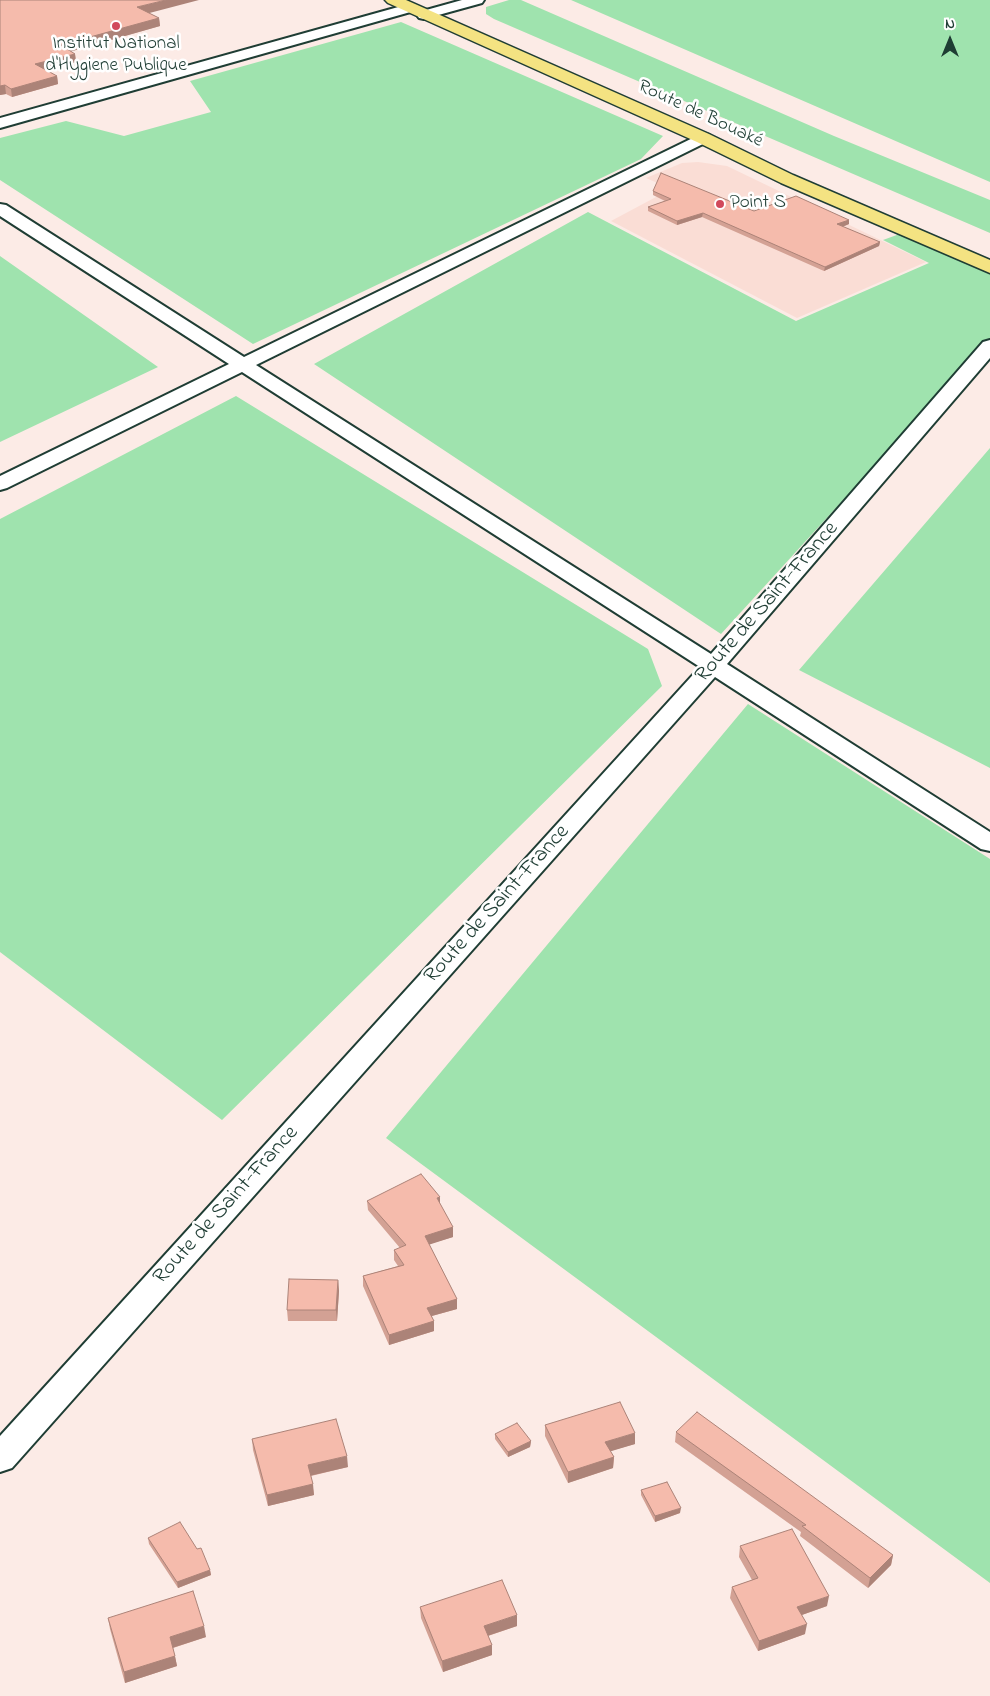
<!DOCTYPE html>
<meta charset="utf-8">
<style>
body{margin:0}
#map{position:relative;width:990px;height:1696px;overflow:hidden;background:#fcebe6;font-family:"Indie Flower",sans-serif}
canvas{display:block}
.north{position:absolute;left:925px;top:15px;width:50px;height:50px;-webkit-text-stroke:4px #fff;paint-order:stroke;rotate:0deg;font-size:14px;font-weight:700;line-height:20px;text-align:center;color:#1f3d34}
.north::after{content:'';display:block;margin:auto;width:18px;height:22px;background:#1f3d34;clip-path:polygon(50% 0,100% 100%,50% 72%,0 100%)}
</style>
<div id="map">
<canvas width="990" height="1696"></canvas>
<div class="north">N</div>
</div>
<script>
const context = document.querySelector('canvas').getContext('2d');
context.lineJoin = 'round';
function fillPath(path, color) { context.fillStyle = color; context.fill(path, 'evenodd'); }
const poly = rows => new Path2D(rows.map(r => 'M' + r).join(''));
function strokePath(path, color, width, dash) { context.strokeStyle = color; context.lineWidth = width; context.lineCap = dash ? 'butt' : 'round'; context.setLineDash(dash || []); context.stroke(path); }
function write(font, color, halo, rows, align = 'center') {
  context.font = font + ' "Indie Flower",sans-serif'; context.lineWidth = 5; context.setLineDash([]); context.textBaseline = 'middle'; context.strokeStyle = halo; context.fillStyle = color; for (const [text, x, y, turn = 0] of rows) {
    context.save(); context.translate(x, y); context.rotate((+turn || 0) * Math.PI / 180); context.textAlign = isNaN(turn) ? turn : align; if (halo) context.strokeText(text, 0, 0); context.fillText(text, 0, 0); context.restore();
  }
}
const built = poly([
 [698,162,727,166,926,262,797,318,611,221,671,189,646,178,682,163]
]);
const green = poly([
 [509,0,521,0,834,136,990,200,990,233,494,19,486,14,486,7],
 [571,0,990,0,990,182],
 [401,22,663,136,641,159,253,344,0,180,0,138,66,121,124,136,211,112,190,81],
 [588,212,796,321,929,263,883,240,905,232,990,269,990,339,721,634,314,364],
 [0,256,158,367,0,442],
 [236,396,648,649,662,686,222,1120,0,952,0,519],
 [990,448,990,768,799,670],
 [748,704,990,859,990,1583,386,1138]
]);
const street = poly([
 [462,0,484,0,482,3,424,19,419,18,417,15,419,12,462,0],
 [409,4,414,5,416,8,414,11,0,128,0,118,409,4],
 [703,133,709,135,711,138,709,141,256,365,711,654,983,342,990,340,990,358,727,664,990,832,990,851,981,849,715,677,12,1468,0,1472,0,1436,700,667,242,372,7,488,0,490,0,476,229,364,0,216,0,204,6,205,244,357,703,133]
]);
const highway = poly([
 [385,0,406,0,709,134,793,175,990,260,990,273,781,183,697,142,388,3,385,0]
]);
const wall = poly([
 [0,0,149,13,159,18,160,26,71,51,75,54,76,62,46,70,57,76,58,84,12,97,6,94,0,95],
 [653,191,754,211,849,220,849,224,842,227,880,242,879,246,824,271,702,217,677,225,648,211,648,207,665,201,653,195],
 [367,1201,440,1205,453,1237,429,1244,457,1299,457,1309,432,1316,434,1331,389,1345,363,1286,363,1276,398,1266,394,1260,394,1250,400,1248,368,1210],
 [338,1280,339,1291,337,1321,288,1321,287,1310],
 [545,1425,635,1444,610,1451,614,1457,613,1468,568,1483,545,1436],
 [676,1432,893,1555,891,1565,868,1588,800,1536,801,1532,675,1442],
 [495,1434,531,1441,530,1447,508,1457,495,1439],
 [252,1439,348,1467,311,1476,314,1495,268,1506,253,1450],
 [641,1490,680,1513,655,1522,641,1495],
 [148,1538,210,1570,211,1575,178,1588,149,1544],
 [740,1546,827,1606,802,1615,805,1634,758,1651,730,1598,732,1587,752,1580,739,1557],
 [420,1607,517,1626,488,1636,492,1645,492,1655,443,1672,421,1618],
 [108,1618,206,1637,173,1648,177,1666,125,1683,110,1629]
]);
const shadedWall = poly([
 [166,0,199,0,138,16,137,7],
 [159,18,160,26,62,54,61,45],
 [75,54,76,62,36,73,35,64],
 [57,76,58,84,12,97,11,89],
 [5,85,6,94,0,95,0,86],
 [703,213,702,217,677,225,677,221],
 [849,220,849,224,837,229,837,224],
 [880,242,879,246,824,271,825,267],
 [440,1197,440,1207,437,1198],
 [453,1227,453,1237,425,1246,425,1236],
 [338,1280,339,1291,337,1321,336,1310],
 [457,1299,457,1309,428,1317,427,1308],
 [434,1321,434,1331,389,1345,389,1335],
 [635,1433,635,1444,605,1453,605,1442],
 [531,1441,530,1447,508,1457,508,1452],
 [347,1456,348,1467,309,1476,308,1465],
 [614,1457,613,1468,568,1483,568,1472],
 [313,1484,314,1495,268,1506,267,1495],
 [681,1508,680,1513,655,1522,655,1516],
 [893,1555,891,1565,868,1588,870,1578],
 [210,1570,211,1575,178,1588,177,1582],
 [829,1596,827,1606,796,1617,797,1607],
 [517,1615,517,1626,484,1637,484,1626],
 [807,1624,805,1634,758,1651,759,1641],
 [204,1626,206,1637,172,1648,170,1637],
 [492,1645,492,1655,443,1672,442,1661],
 [175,1656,177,1666,125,1683,124,1672]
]);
const building = poly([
 [0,0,166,0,137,7,159,18,61,45,75,54,35,64,57,76,11,89,5,85,0,86,0,0],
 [661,173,754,211,796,196,849,220,837,224,880,242,825,267,703,213,677,221,648,207,671,199,653,191,661,173],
 [421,1174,440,1197,437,1198,453,1227,425,1236,457,1299,427,1308,434,1321,389,1335,363,1276,404,1265,394,1250,406,1245,367,1201,421,1174],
 [289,1279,338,1280,336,1310,287,1310,289,1279],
 [620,1402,635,1433,605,1442,614,1457,568,1472,545,1425,620,1402],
 [697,1412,893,1555,870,1578,802,1526,806,1525,676,1432,697,1412],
 [336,1419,347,1456,308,1465,313,1484,267,1495,252,1439,336,1419],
 [517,1423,531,1441,508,1452,495,1434,517,1423],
 [667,1482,681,1508,655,1516,641,1490,667,1482],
 [180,1522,197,1549,201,1548,210,1570,177,1582,148,1538,180,1522],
 [792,1529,829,1596,797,1607,807,1624,759,1641,732,1587,758,1578,740,1546,792,1529],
 [502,1580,517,1615,484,1626,492,1645,442,1661,420,1607,502,1580],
 [193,1591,204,1626,170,1637,175,1656,124,1672,108,1618,193,1591]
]);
const markers = [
 [116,26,5,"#d1495b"],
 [720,204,5,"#d1495b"]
];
const farPoinames = [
 ["Institut National",116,45],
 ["d'Hygiene Publique",116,67],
 ["Point S",730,204,"left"]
];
const farStreetnames = [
 ["Route de Bouaké",700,115,25]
];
const streetNames = [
 ["Route de Saint-France",768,603,-49],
 ["Route de Saint-France",498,905,-48],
 ["Route de Saint-France",227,1206,-48]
];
fillPath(built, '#faddd5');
fillPath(green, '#9fe3ae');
strokePath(street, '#1f3d34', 4);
strokePath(highway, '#1f3d34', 3);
fillPath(street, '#fff');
fillPath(highway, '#f4e382');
fillPath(wall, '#d3a194');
fillPath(shadedWall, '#ac8378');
fillPath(building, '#f5bbac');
strokePath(building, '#ac8378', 1);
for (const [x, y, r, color] of markers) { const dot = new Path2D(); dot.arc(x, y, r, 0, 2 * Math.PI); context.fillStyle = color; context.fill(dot); strokePath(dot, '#fff', 2); }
write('19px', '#1f3d34', '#fff', farPoinames);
write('19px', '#1f3d34', '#fff', farStreetnames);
write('22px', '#1f3d34', '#fff', streetNames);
</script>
